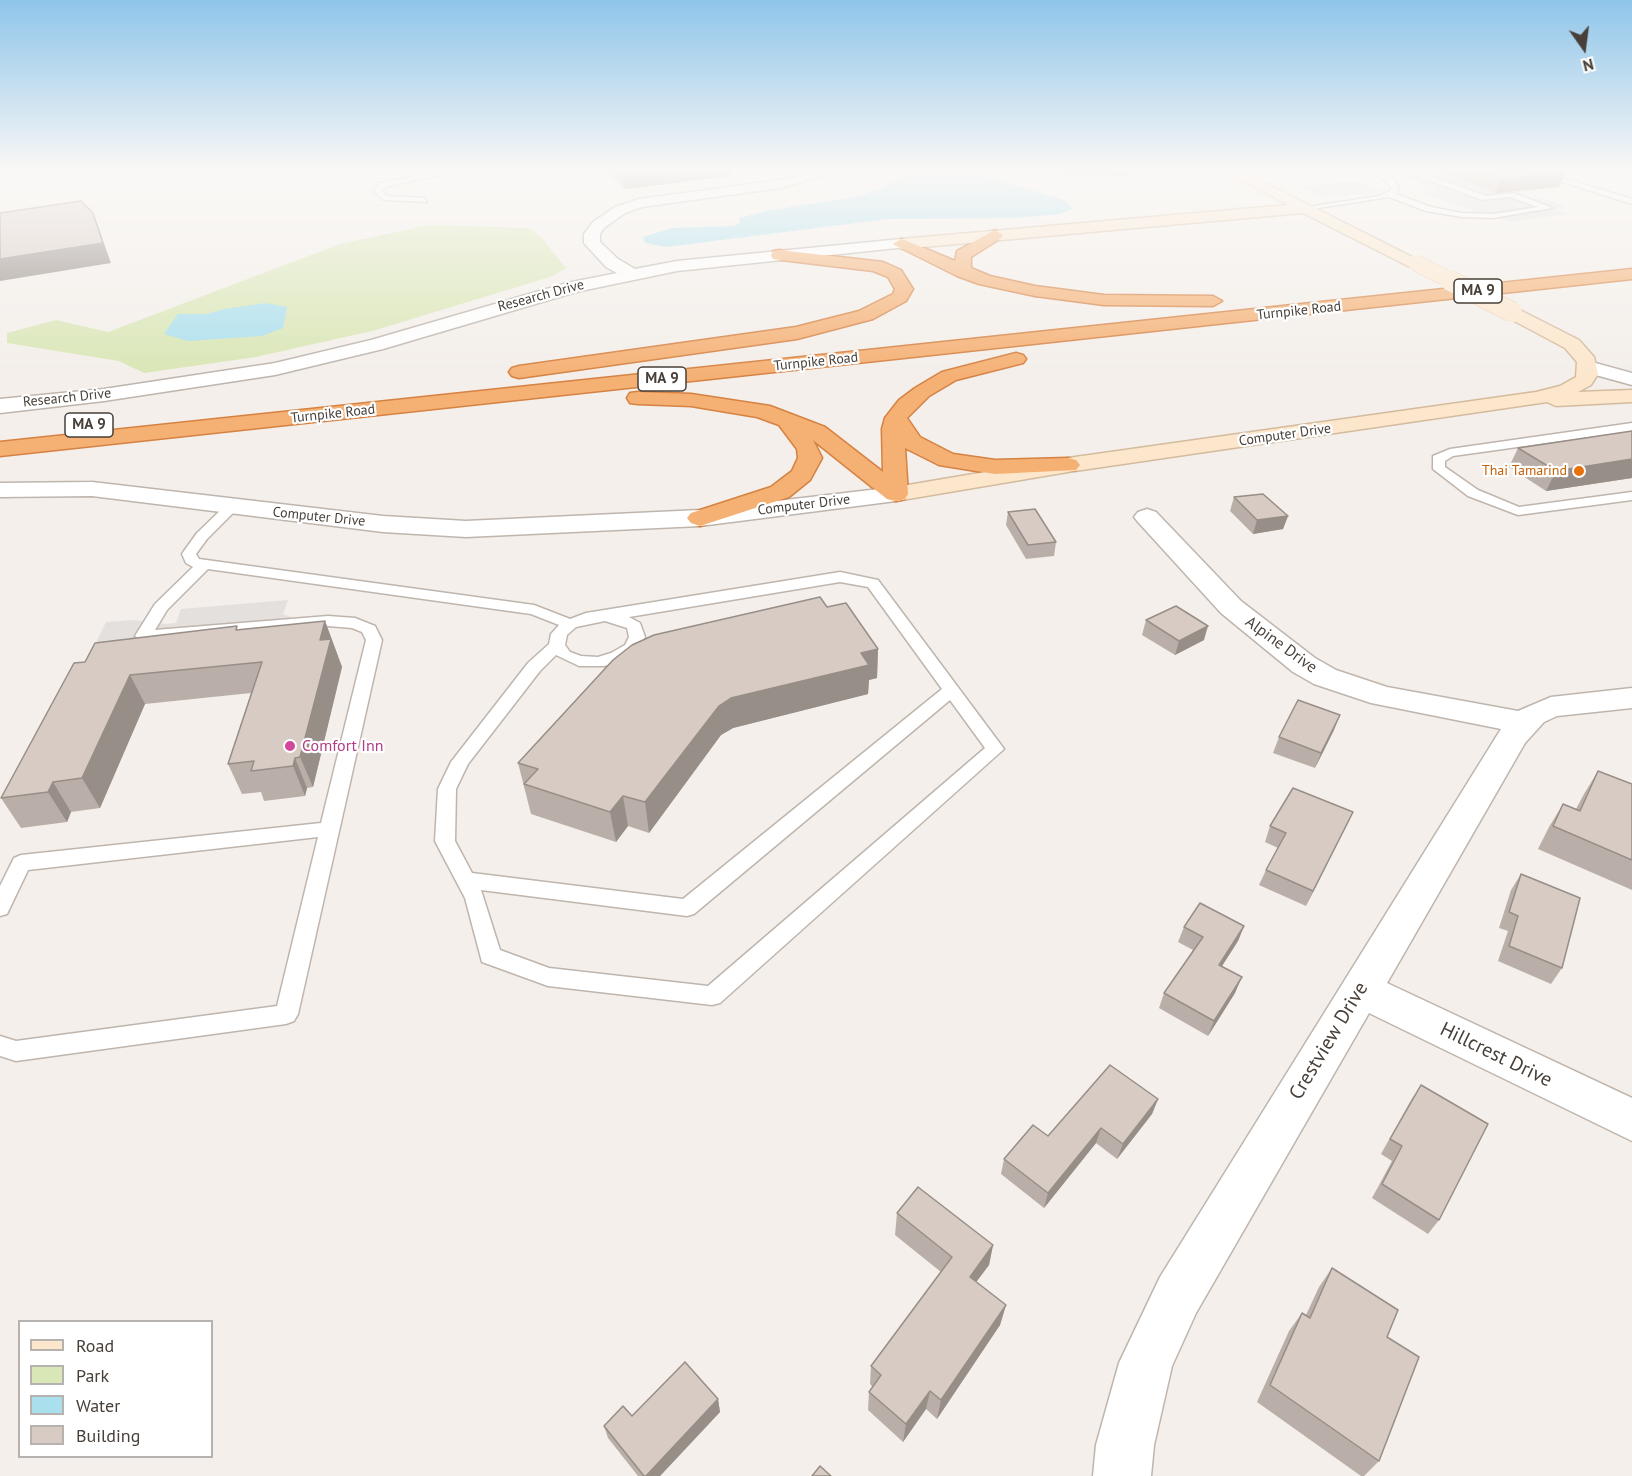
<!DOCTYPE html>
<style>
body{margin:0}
#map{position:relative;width:1632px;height:1476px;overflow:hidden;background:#f4efea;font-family:"PT Sans",sans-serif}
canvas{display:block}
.legend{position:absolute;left:18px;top:1320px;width:195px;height:138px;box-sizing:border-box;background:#fff;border:2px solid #b5b2af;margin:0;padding:8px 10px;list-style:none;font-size:18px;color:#473f38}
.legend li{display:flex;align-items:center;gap:12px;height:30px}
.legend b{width:30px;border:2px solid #b5b2af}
.north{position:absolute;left:1554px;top:18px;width:60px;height:60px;-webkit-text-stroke:4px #fff;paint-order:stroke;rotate:166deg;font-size:16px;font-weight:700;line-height:24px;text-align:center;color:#473f38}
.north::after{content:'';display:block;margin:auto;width:21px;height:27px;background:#473f38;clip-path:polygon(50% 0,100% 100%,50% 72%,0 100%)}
</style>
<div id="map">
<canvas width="1632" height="1476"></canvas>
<ul class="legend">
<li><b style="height:8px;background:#fce7cc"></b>Road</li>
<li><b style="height:16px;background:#d9e6b5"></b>Park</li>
<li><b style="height:16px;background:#aadfed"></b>Water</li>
<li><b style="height:16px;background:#d8cbc3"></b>Building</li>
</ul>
<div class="north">N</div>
</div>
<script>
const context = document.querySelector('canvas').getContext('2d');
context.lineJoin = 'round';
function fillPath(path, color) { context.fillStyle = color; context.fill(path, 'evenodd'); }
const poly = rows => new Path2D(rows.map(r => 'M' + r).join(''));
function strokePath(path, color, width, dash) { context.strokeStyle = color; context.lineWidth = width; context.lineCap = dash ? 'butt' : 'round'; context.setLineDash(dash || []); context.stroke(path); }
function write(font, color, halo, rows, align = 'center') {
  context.font = font + ' "PT Sans",sans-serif'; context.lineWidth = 4.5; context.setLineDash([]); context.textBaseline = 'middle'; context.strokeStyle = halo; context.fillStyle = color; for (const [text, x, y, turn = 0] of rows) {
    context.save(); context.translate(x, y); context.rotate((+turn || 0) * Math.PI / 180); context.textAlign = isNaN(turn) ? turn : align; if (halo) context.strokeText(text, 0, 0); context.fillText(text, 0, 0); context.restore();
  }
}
const green = poly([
 [429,225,528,228,540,236,566,268,553,276,376,330,256,357,144,373,119,361,7,343,7,333,56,320,108,332,340,244]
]);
const parking = poly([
 [1387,171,1460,171,1468,183,1514,199,1539,197,1568,207,1555,209,1567,214,1509,222,1420,193,1438,190],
 [1360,181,1384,192,1323,197,1300,186],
 [288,600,283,614,319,628,93,649,106,622,132,620,166,624,176,623,181,609]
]);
const water = poly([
 [914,171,972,171,1066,201,1073,209,1060,214,1016,218,888,219,666,247,645,243,643,237,672,228,735,226,740,223,739,218,766,211,860,196,880,189],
 [266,303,287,307,283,328,262,336,188,341,164,334,178,314,207,314,225,309]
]);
const lane = poly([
 [442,171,459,171,385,187,382,191,386,196,424,198,427,202,384,200,374,191,379,183,442,171],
 [1366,171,1377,171,1391,176,1399,187,1396,194,1431,207,1462,213,1493,214,1538,207,1510,197,1482,200,1404,171,1416,171,1486,196,1514,193,1552,208,1493,218,1462,217,1426,211,1389,197,1305,210,1301,208,1379,196,1390,191,1391,187,1385,180,1366,171],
 [1528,171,1540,171,1632,199,1632,204,1528,171],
 [1581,171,1594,171,1590,173,1581,171],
 [1632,423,1632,431,1453,456,1445,461,1445,467,1478,490,1519,507,1632,492,1632,500,1518,515,1468,496,1433,469,1433,456,1450,449,1632,423],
 [232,503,239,507,207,539,196,554,199,559,534,605,570,619,586,613,840,572,878,580,1004,749,720,1003,712,1005,548,986,482,962,465,898,435,841,438,789,451,762,528,663,549,644,551,634,559,625,531,614,208,569,167,610,155,630,328,616,355,618,375,626,382,640,298,1014,294,1021,286,1024,16,1061,0,1056,0,1036,16,1041,277,1006,318,837,28,870,7,914,0,916,0,886,14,858,21,855,321,823,366,640,362,632,352,628,328,626,143,641,135,636,155,604,193,567,186,563,182,554,184,551,197,533,227,504,232,503],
 [840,582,868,587,942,689,683,899,472,873,455,841,456,789,468,764,540,671,556,655,579,666,604,666,623,661,637,651,645,637,640,623,629,617,840,582],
 [605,621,627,628,629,637,625,645,611,653,598,657,581,656,570,652,565,645,567,635,576,627,605,621],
 [950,700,985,748,708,986,549,968,500,950,481,890,687,916,694,914,950,700]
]);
const street = poly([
 [815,171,839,171,780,188,642,207,625,213,604,228,600,234,600,242,618,259,635,269,677,261,901,239,909,244,907,247,677,271,576,292,383,349,275,375,104,401,0,413,0,399,104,389,275,363,371,340,567,283,617,273,606,267,584,243,584,234,593,222,615,207,639,199,780,180,815,171],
 [1588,361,1632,373,1632,385,1581,371,1578,367,1581,363,1588,361],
 [92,482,383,516,466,521,700,510,896,487,905,489,908,494,905,499,896,501,700,526,466,537,383,532,92,496,0,497,0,483,92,482],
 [1147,509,1156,512,1241,601,1315,658,1336,670,1387,687,1518,711,1551,697,1632,688,1632,708,1557,716,1544,722,1525,743,1387,983,1632,1098,1632,1141,1369,1013,1196,1313,1172,1366,1154,1445,1151,1476,1093,1476,1096,1445,1119,1363,1160,1277,1501,729,1371,703,1314,684,1293,672,1221,613,1138,522,1134,517,1138,512,1147,509]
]);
const secondary = poly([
 [1224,171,1242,171,1424,263,1422,267,1410,267,1303,213,901,249,893,244,901,239,1288,205,1224,171],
 [1512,306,1579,340,1594,357,1598,374,1591,385,1578,392,1632,390,1632,402,1556,406,1547,402,1068,472,896,501,887,499,884,494,887,489,896,487,1068,458,1536,392,1560,386,1576,377,1577,362,1565,348,1505,316,1503,312,1505,308,1512,306]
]);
const highway = poly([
 [995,230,1003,235,1001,238,971,257,971,268,990,276,1035,286,1104,295,1213,296,1222,301,1213,306,1104,305,1035,296,979,284,957,276,893,244,901,239,907,241,955,261,957,251,995,230],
 [779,250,883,262,901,270,913,289,906,301,873,319,797,339,519,378,512,376,509,372,512,368,519,366,796,327,859,311,893,294,895,289,888,277,873,271,773,259,771,255,773,251,779,250],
 [1632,269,1632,279,0,456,0,442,1632,269],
 [1016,353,1023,355,1026,359,1023,363,956,380,929,396,907,418,920,437,953,454,995,460,1068,458,1076,460,1080,465,1076,470,995,474,939,465,905,448,908,494,905,499,896,501,887,499,813,440,822,458,810,480,789,497,700,526,691,523,687,518,691,513,771,487,792,471,798,458,797,449,779,425,757,417,691,406,638,404,630,403,627,398,630,393,638,392,691,394,770,406,825,427,883,472,882,429,885,418,899,400,915,388,942,372,1016,353]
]);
const secondaryBridgeFar1 = poly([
 [1416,263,1452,281]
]);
const secondaryBridge = poly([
 [1449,280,1512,312]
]);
const wall = poly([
 [606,171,730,171,730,176,625,189],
 [1002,171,1131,171,1130,176,1002,174],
 [1435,171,1559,171,1565,173,1559,187,1496,193],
 [1632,431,1632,478,1546,491,1509,467,1518,448],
 [1234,497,1288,516,1283,529,1253,534,1230,511],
 [1008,512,1056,542,1054,556,1026,559,1006,525],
 [827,607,878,649,877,678,869,680,868,694,733,728,721,735,649,833,628,826,616,842,531,814,518,763],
 [1146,620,1204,640,1175,655,1142,635],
 [325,621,342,667,313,787,307,788,305,796,264,801,261,792,242,794,228,764,251,693,145,704,100,808,71,812,67,822,21,828,1,798,85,662,239,630],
 [1334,730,1315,768,1273,753,1279,737],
 [1598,771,1632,784,1632,890,1538,849,1549,827,1563,804,1576,809,1584,794],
 [1353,812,1306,906,1259,885,1266,870,1278,848,1265,842,1270,826],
 [1521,874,1562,968,1551,984,1498,961,1508,931,1499,928,1511,890],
 [1244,926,1238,941,1222,966,1235,993,1208,1036,1159,1008,1164,993,1193,950,1178,942,1184,927],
 [1421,1085,1439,1220,1428,1234,1372,1198,1392,1161,1381,1154,1411,1100],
 [1158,1099,1152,1114,1117,1159,1096,1143,1044,1208,1001,1174,1004,1159,1048,1136],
 [897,1213,993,1245,989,1265,976,1282,1006,1305,1000,1325,937,1419,926,1409,903,1442,868,1410,869,1392,873,1387,870,1384,871,1366,941,1272,895,1235],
 [1332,1268,1387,1337,1379,1461,1364,1476,1361,1476,1257,1402,1289,1331,1302,1313,1306,1315,1319,1287],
 [718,1399,720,1412,660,1476,638,1476,608,1438,604,1426]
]);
const shadedWall = poly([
 [623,171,730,171,730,176,625,189],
 [1565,173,1559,187,1496,193,1501,179],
 [93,213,111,263,0,281,0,259],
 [1632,459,1632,478,1546,491,1556,471],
 [1288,516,1283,529,1253,534,1257,520],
 [325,621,342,667,313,787,300,757,320,640],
 [1208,626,1204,640,1175,655,1179,641],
 [878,649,877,678,869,680,868,694,733,728,721,735,649,833,645,802,719,706,731,698,861,653],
 [130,675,145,704,100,808,82,778],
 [1340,715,1334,730,1315,768,1321,753],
 [295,758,307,788,305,796,293,766],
 [53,782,71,812,67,822,48,792],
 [623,796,628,826,616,842,610,812],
 [1353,812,1346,827,1306,906,1313,891],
 [1244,926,1238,941,1213,980,1219,965],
 [1242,977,1235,993,1208,1036,1214,1021],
 [1158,1099,1152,1114,1117,1159,1123,1144],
 [1101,1128,1096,1143,1044,1208,1048,1193],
 [993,1245,989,1265,965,1297,970,1277],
 [1006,1305,1000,1325,937,1419,941,1400],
 [930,1391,926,1409,903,1442,906,1424],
 [718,1399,720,1412,660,1476,646,1476]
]);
const building = poly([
 [1479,171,1559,171,1565,173,1501,179,1479,171],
 [81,201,93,213,103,243,0,259,0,213,81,201],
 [1632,431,1632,459,1556,471,1518,448,1632,431],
 [1263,494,1288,516,1257,520,1234,497,1263,494],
 [1035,509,1056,542,1028,545,1008,512,1035,509],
 [820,597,827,607,846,603,878,649,861,653,869,665,731,698,719,706,645,802,623,796,610,812,524,784,538,769,518,763,613,660,632,645,654,635,820,597],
 [1176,606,1208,626,1179,641,1146,620,1176,606],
 [325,621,320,640,331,639,300,757,295,758,293,766,251,771,254,761,228,764,262,662,130,675,82,778,53,782,48,792,1,798,74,663,85,662,95,643,237,626,236,630,325,621],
 [1298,700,1340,715,1321,753,1279,737,1298,700],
 [1598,771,1632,784,1632,860,1553,826,1563,804,1580,811,1598,771],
 [1293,788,1353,812,1313,891,1266,870,1286,833,1270,826,1293,788],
 [1521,874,1580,898,1562,968,1509,946,1518,916,1509,912,1521,874],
 [1200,903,1244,926,1219,965,1242,977,1214,1021,1164,993,1203,937,1184,927,1200,903],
 [1110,1065,1158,1099,1123,1144,1101,1128,1048,1193,1004,1159,1033,1125,1048,1136,1110,1065],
 [1421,1085,1488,1124,1439,1220,1382,1184,1402,1146,1390,1139,1421,1085],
 [918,1187,993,1245,970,1277,1006,1305,941,1400,930,1391,906,1424,869,1392,881,1375,871,1366,952,1257,897,1213,918,1187],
 [1332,1268,1398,1310,1387,1337,1419,1357,1379,1461,1270,1385,1302,1313,1310,1318,1332,1268],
 [685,1362,718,1399,646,1476,644,1476,604,1426,623,1406,632,1416,685,1362],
 [820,1466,831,1476,812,1476,820,1466]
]);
const markers = [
 [1579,471,6,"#e8710a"],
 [290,746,6,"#d1479c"]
];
const farStreetnames = [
 ["Research Drive",541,296,-15],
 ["Turnpike Road",1299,311,-6],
 ["Turnpike Road",816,362,-6],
 ["Research Drive",67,398,-6],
 ["Turnpike Road",333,414,-6],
 ["Computer Drive",1285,435,-8],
 ["Computer Drive",804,505,-7],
 ["Computer Drive",319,517,6]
];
const farFoodnames = [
 ["Thai Tamarind",1567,471]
];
const shields = [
 [1478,291,48],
 [662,379,48],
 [89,425,48]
];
const shieldNames = [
 ["MA 9",1478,291],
 ["MA 9",662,379],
 ["MA 9",89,425]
];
const streetNames = [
 ["Alpine Drive",1281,645,36]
];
const hotelNames = [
 ["Comfort Inn",302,746]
];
const nearStreetnames = [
 ["Crestview Drive",1329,1041,-59],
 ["Hillcrest Drive",1496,1055,26]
];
fillPath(green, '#d9e6b5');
fillPath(parking, '#e3e0de');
fillPath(water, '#aadfed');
strokePath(lane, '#bfb5ad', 3);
strokePath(street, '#bfb5ad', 3);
strokePath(secondary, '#d4bb9e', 3);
strokePath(highway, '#d58243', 3);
fillPath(lane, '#fff');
fillPath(street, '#fff');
fillPath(secondary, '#fce7cc');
fillPath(highway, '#f5b073');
strokePath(secondaryBridgeFar1, '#d4bb9e', 17, []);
strokePath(secondaryBridge, '#d4bb9e', 21, []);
strokePath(secondaryBridgeFar1, '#fce7cc', 16);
strokePath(secondaryBridge, '#fce7cc', 20);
fillPath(wall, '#baafa8');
fillPath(shadedWall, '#978e88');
fillPath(building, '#d8cbc3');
strokePath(building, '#978e88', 1.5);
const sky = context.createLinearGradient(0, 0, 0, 378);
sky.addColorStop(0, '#8fc5ea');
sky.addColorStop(0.45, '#faf8f6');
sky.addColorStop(1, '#faf8f600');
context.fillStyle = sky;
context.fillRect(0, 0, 1632, 378);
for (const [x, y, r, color] of markers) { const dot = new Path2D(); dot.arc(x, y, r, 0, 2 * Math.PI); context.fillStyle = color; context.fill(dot); strokePath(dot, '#fff', 2); }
write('14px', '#473f38', '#fff', farStreetnames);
write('14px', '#c56008', '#fff', farFoodnames, 'right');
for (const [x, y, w] of shields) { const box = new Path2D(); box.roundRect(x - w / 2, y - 12, w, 24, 4.5); context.fillStyle = '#fff'; context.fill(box); strokePath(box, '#473f38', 1.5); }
write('bold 15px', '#473f38', null, shieldNames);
write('16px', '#473f38', '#fff', streetNames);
write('16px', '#b23c85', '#fff', hotelNames, 'left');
write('20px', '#473f38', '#fff', nearStreetnames);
</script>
